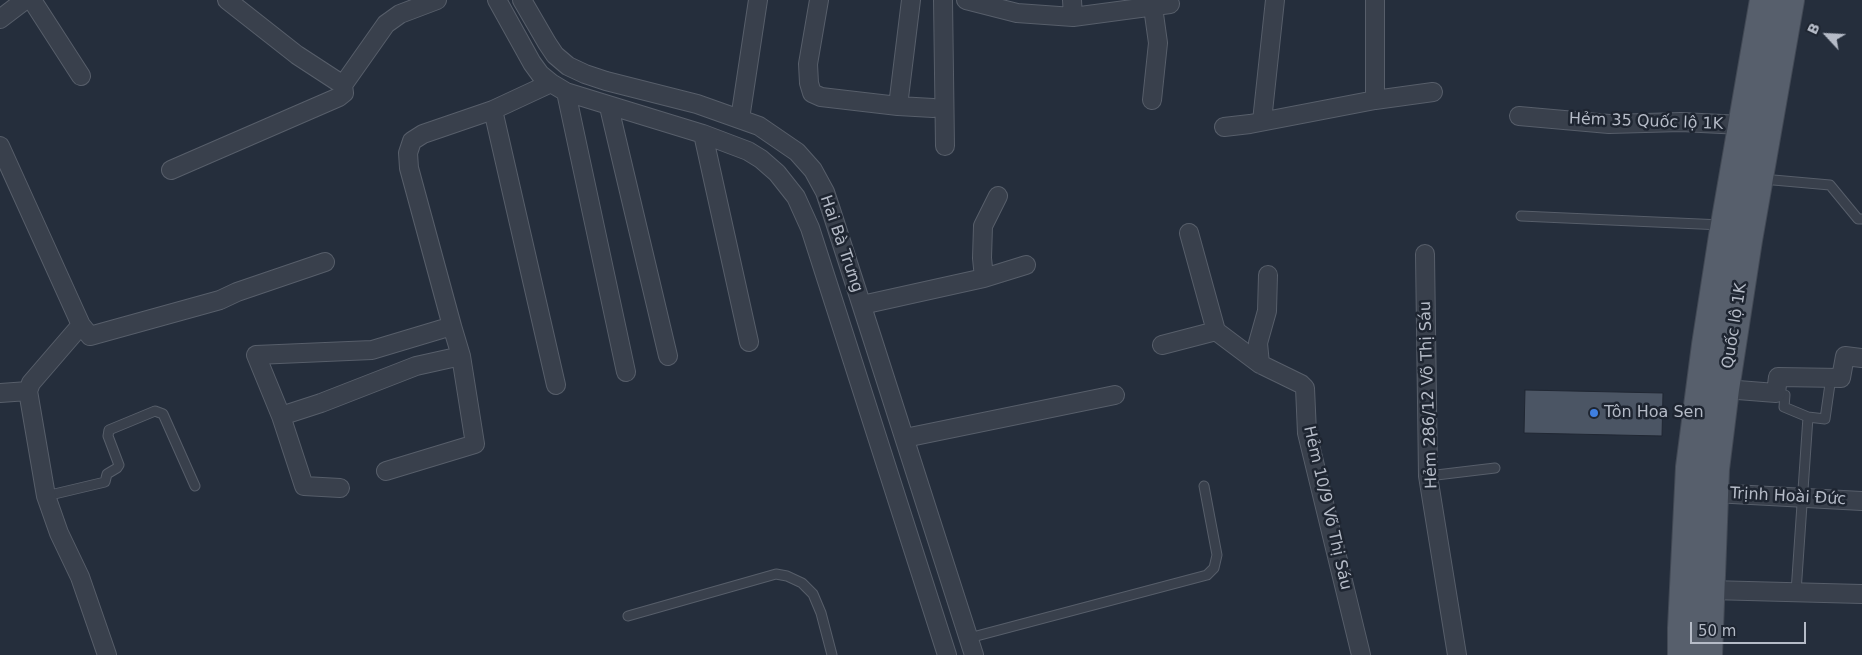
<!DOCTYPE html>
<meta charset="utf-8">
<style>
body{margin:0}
#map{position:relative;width:1862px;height:655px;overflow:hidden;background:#252e3c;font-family:"DejaVu Sans",sans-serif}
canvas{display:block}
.north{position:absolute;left:1802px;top:10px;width:50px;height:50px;-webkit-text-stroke:4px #1e2531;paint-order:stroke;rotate:295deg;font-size:14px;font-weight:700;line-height:20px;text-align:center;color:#b5bbc7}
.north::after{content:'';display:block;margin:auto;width:18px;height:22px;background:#b5bbc7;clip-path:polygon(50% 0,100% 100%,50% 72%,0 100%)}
.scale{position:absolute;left:1690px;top:622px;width:116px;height:22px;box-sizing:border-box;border:2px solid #b5bbc7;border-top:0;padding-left:6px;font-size:15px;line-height:18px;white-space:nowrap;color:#b5bbc7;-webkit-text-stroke:4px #1e2531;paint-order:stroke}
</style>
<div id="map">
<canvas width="1862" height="655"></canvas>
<div class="north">B</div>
<div class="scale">50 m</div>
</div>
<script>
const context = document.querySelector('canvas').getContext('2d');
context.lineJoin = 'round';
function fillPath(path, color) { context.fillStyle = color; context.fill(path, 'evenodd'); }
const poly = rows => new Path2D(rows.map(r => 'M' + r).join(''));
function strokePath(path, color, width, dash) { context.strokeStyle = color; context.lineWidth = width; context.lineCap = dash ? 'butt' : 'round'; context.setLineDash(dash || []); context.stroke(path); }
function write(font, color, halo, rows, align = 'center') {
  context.font = font + ' "DejaVu Sans",sans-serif'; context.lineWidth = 5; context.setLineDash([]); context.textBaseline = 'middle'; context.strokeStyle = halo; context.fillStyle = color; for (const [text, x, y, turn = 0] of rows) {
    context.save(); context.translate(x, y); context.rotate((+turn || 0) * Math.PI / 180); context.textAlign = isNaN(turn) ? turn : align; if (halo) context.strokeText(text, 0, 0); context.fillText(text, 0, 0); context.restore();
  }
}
const building = poly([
 [1525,390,1663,393,1662,436,1524,433,1525,390]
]);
const service = poly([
 [1762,179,1830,185,1858,219,1862,219],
 [1521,216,1722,225],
 [1776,393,1785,395,1784,407,1808,417,1796,592],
 [1808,417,1825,419,1831,377],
 [1428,476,1495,468],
 [46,496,105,482,107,474,117,468,119,465,108,436,109,430,155,411,163,414,195,486],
 [628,616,776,574,787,576,802,583,813,594,821,613,832,655],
 [969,638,1207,575,1214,568,1217,555,1204,486]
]);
const minor = poly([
 [32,0,81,76],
 [497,0,532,63,540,74,551,83,566,92,703,134,748,151,761,159,777,173,796,197,810,228,947,655],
 [522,0,547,43,555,55,568,66,585,74,606,81,697,104,759,126,797,152,813,170,825,192,831,210,974,655],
 [819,0,808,64,809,83,812,93,821,97,898,106],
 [911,0,898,106,933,108],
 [943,0,945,146],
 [966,0,1017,13,1073,17,1170,4],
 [1072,0,1073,17],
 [0,19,25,0],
 [343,85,386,24,400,14,437,0],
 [566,92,626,372],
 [1152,100,1158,43,1153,7],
 [1375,100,1375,0],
 [609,107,668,356],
 [493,110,556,385],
 [1519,116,1609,124,1681,122,1742,125],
 [740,119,758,0],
 [1262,121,1275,0],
 [1224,127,1250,124,1375,100,1433,92],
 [703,134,749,342],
 [0,146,81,325,90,336,220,300,237,292,325,262],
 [171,170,339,97,344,93,343,85,297,55,227,0],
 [1189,233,1216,331,1260,364,1301,384,1305,388,1307,433,1361,655],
 [1425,254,1428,476,1457,655],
 [984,278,982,258,983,226,998,196],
 [862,305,984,278,1026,265],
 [81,325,31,383,28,391,46,496,59,533,80,577,107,655],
 [1162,345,1216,331],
 [1260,364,1258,343,1267,311,1268,275],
 [1725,389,1776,393,1778,377,1841,378,1845,356,1862,358],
 [0,393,28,391],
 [281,416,321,403,416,366,461,356,452,326],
 [905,438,1115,395],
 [386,471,475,444,461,356],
 [340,488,304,486,281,416,256,355,372,350,452,326,409,168,408,153,412,141,423,134,493,110,551,83],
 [1714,493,1862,501],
 [1710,590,1862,594]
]);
const primary = poly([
 [1682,655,1682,628,1690,467,1706,345,1723,236,1764,0],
 [1708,655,1715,469,1725,389,1748,240,1790,0]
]);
const markers = [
 [1594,413,5,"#3f7fe0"]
];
const streetNames = [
 ["Hẻm 35 Quốc lộ 1K",1646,122,2],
 ["Hai Bà Trưng",841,244,71],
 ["Quốc lộ 1K",1735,326,-81],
 ["Hẻm 286/12 Võ Thị Sáu",1429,395,-92],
 ["Trịnh Hoài Đức",1788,497,3],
 ["Hẻm 10/9 Võ Thị Sáu",1327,508,77]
];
const poiNames = [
 ["Tôn Hoa Sen",1604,413]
];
fillPath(building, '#4b5564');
strokePath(building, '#202733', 1);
strokePath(service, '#575e6a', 11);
strokePath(minor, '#575e6a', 20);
strokePath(primary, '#424955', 30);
strokePath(service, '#39404c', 9);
strokePath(minor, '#39404c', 18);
strokePath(primary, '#575f6c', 28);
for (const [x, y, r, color] of markers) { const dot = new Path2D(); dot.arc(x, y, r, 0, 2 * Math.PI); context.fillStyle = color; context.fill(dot); strokePath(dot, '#1e2531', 2); }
write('16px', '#b5bbc7', '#1e2531', streetNames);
write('16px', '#b5bbc7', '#1e2531', poiNames, 'left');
</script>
